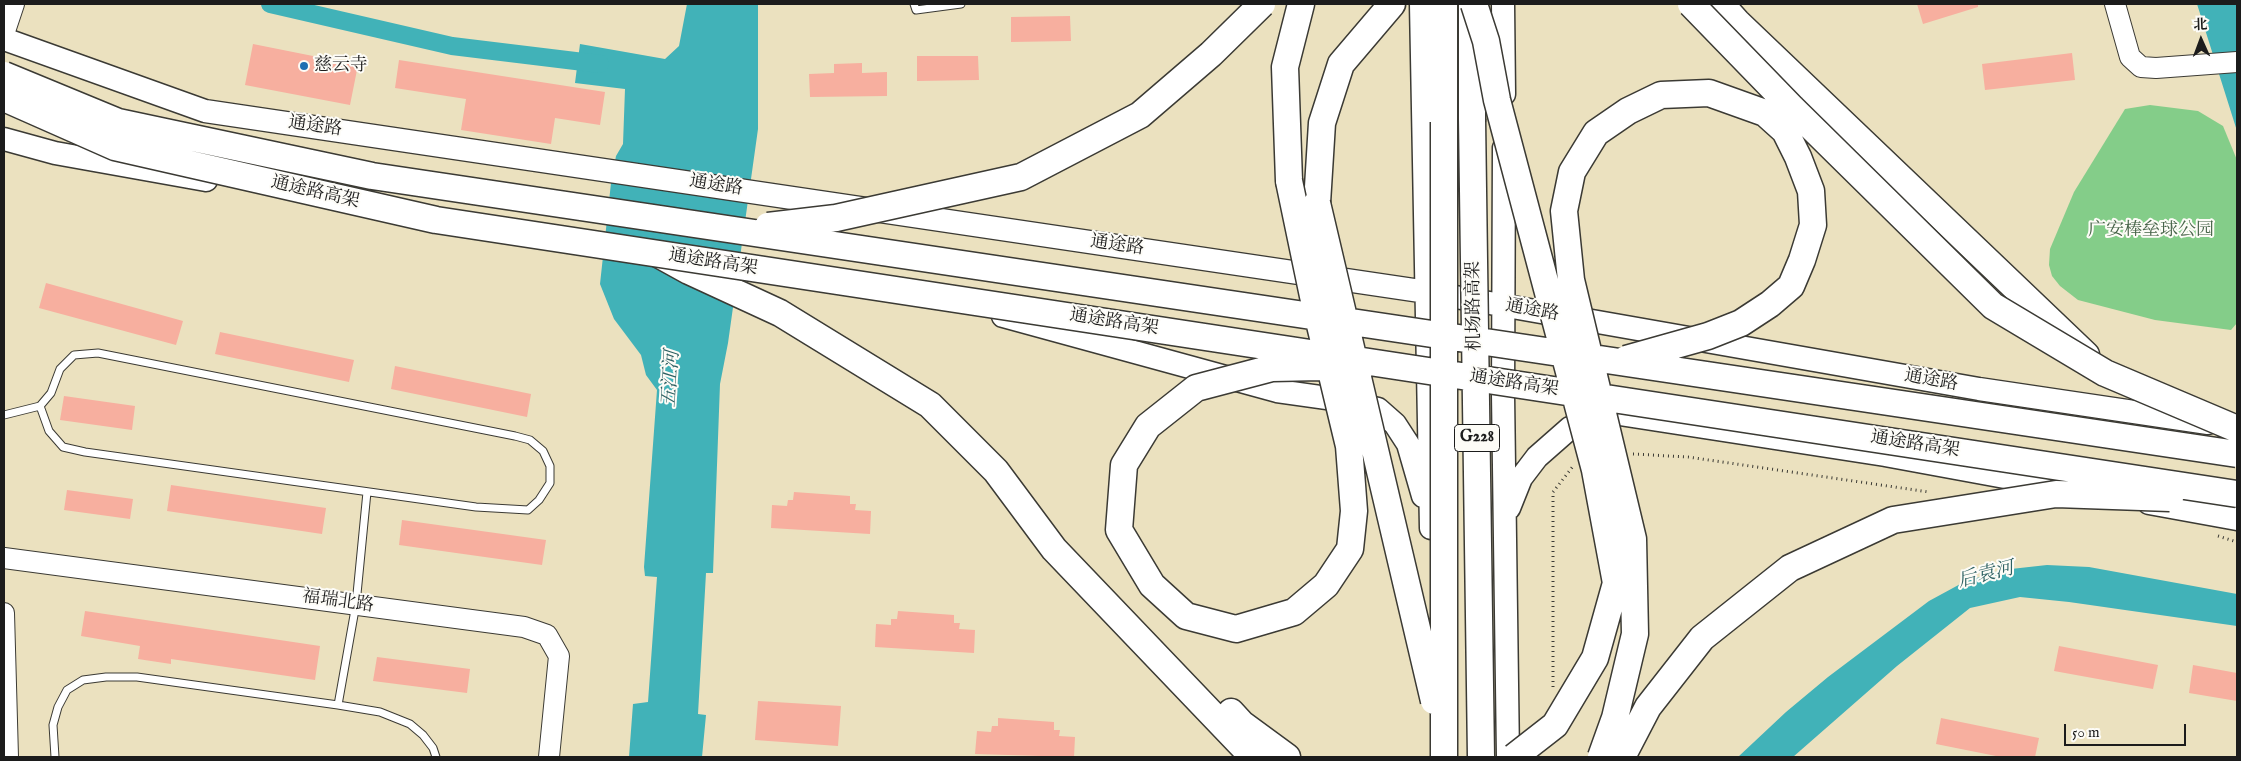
<!DOCTYPE html>
<meta charset="utf-8">
<style>
body{margin:0}
#map{position:relative;width:2241px;height:761px;overflow:hidden;background:#ebe1bf;font-family:"IM FELL English","Noto Serif SC",serif}
canvas{display:block}
.frame{position:absolute;inset:0;border:5px solid #1c1c1c;pointer-events:none}
.north{position:absolute;left:2176px;top:15px;width:50px;height:50px;-webkit-text-stroke:4px #fdfcf7;paint-order:stroke;rotate:358deg;font-size:14px;font-weight:700;line-height:20px;text-align:center;color:#1c1c1c}
.north::after{content:'';display:block;margin:auto;width:18px;height:22px;background:#1c1c1c;clip-path:polygon(50% 0,100% 100%,50% 72%,0 100%)}
.scale{position:absolute;left:2064px;top:724px;width:122px;height:22px;box-sizing:border-box;border:2px solid #1c1c1c;border-top:0;padding-left:6px;font-size:15px;line-height:18px;white-space:nowrap;color:#1c1c1c;-webkit-text-stroke:4px #fdfcf7;paint-order:stroke}
</style>
<div id="map">
<canvas width="2241" height="761"></canvas>
<div class="frame"></div>
<div class="north">北</div>
<div class="scale">50 m</div>
</div>
<script>
const context = document.querySelector('canvas').getContext('2d');
context.lineJoin = 'round';
function fillPath(path, color) { context.fillStyle = color; context.fill(path, 'evenodd'); }
const poly = rows => new Path2D(rows.map(r => 'M' + r).join(''));
function strokePath(path, color, width, dash) { context.strokeStyle = color; context.lineWidth = width; context.lineCap = dash ? 'butt' : 'round'; context.setLineDash(dash || []); context.stroke(path); }
function write(font, color, halo, rows, align = 'center') {
  context.font = font + ' "IM FELL English","Noto Serif SC",serif'; context.lineWidth = 4; context.setLineDash([]); context.textBaseline = 'middle'; context.strokeStyle = halo; context.fillStyle = color; for (const [text, x, y, turn = 0] of rows) {
    context.save(); context.translate(x, y); context.rotate((+turn || 0) * Math.PI / 180); context.textAlign = isNaN(turn) ? turn : align; if (halo) context.strokeText(text, 0, 0); context.fillText(text, 0, 0); context.restore();
  }
}
const green = poly([
 [2150,105,2198,111,2223,126,2237,160,2237,323,2231,330,2155,320,2078,300,2060,286,2052,276,2049,265,2050,249,2074,192,2125,109]
]);
const water = poly([
 [687,4,758,4,758,129,728,343,720,384,713,573,706,573,698,714,706,715,702,757,629,757,633,704,648,702,657,577,645,576,644,567,657,390,646,375,641,355,614,319,600,284,611,183,616,156,623,144,625,89,575,83,580,44,665,59,679,46],
 [2197,4,2237,4,2237,131],
 [2047,565,2089,567,2237,594,2237,626,2069,602,2020,597,1970,608,1897,666,1793,757,1738,757,1786,712,1828,677,1929,601,1964,582,2002,570]
]);
const canal = poly([
 [270,4,452,46,600,64]
]);
const building = poly([
 [1917,4,1978,4,1978,7,1923,24],
 [1070,16,1071,41,1011,42,1011,17],
 [253,44,358,65,350,105,245,85],
 [2072,53,2075,80,1985,90,1982,64],
 [917,56,978,56,979,80,917,81],
 [399,60,605,92,600,125,555,118,551,144,461,130,466,99,395,88],
 [862,63,862,73,887,72,887,96,810,97,809,74,834,73,834,64],
 [46,283,183,321,176,345,39,308],
 [220,332,354,360,349,382,215,354],
 [395,366,531,394,527,417,391,389],
 [64,396,135,406,132,430,60,420],
 [171,485,326,508,322,534,167,511],
 [67,490,133,499,130,519,64,510],
 [794,492,850,496,850,504,856,504,855,510,871,511,870,534,771,528,772,505,787,506,788,500,793,500],
 [402,520,546,540,542,565,399,545],
 [85,611,320,646,315,680,171,659,171,664,138,659,140,646,81,636],
 [898,611,954,615,954,623,960,623,959,629,975,630,974,653,875,647,876,624,891,625,891,619,897,619],
 [2059,646,2158,665,2153,689,2054,671],
 [377,657,470,669,467,693,373,681],
 [2193,665,2237,673,2237,701,2189,693],
 [758,701,841,706,838,746,755,740],
 [998,718,1054,722,1054,730,1060,730,1059,736,1075,737,1074,757,975,754,977,731,991,732,992,726,998,726],
 [1941,718,2039,738,2035,757,2001,757,1936,744]
]);
const path = poly([
 [1633,454,1688,457,1929,492],
 [2218,536,2237,542],
 [1553,687,1553,492,1574,465]
]);
const lane = poly([
 [914,4,916,10,961,4],
 [4,415,40,406,51,393,60,369,74,355,98,353,515,436,530,440,543,451,550,466,550,483,539,500,528,510,476,507,85,452,63,447,49,431,40,406],
 [367,492,356,604,338,705,380,712,410,724,423,735,433,748,436,757],
 [55,757,53,725,58,707,67,690,83,680,106,677,137,677,338,705]
]);
const secondary = poly([
 [2115,4,2130,57,2141,67,2156,68,2237,62],
 [4,34,14,4],
 [4,558,524,627,547,635,559,656,549,757],
 [4,613,8,757]
]);
const primary = poly([
 [1421,4,1431,528],
 [1503,4,1504,94],
 [4,39,205,111,1427,292,1979,389,2208,423],
 [4,139,55,153,206,180],
 [1504,148,1503,394,1508,757],
 [1003,316,1277,391,1327,398,1378,409,1395,424,1408,444,1423,496],
 [1587,409,1885,455,2070,489],
 [2149,503,2237,519],
 [1509,508,1521,478,1537,457,1570,428,1599,417]
]);
const highway = poly([
 [1721,4,1737,22,2086,355],
 [1472,5,1472,119],
 [1444,122,1444,4],
 [1289,181,1285,67,1301,4],
 [1317,203,1322,123,1341,64,1392,4],
 [660,255,689,271,780,313,930,405,996,471,1054,549,1253,757],
 [1231,712,1242,724,1287,757]
]);
const highwayBridge = poly([
 [1474,4,1486,41,1497,100,1595,470,1616,583,1595,658,1555,725,1514,757],
 [1691,4,1792,108,1993,306,2105,373,2237,429],
 [4,75,118,122,372,176,2237,454],
 [4,98,115,147,436,220,2237,494],
 [1472,119,1481,757],
 [1289,181,1313,296,1349,446,1354,511,1350,549,1326,585,1294,612,1236,629,1186,616,1152,585,1119,530,1124,465,1148,426,1196,388,1272,368,1321,367],
 [1317,203,1434,701],
 [768,226,836,218,1021,177,1140,115,1211,54,1262,4],
 [1444,757,1444,122],
 [1601,757,1615,718,1635,634,1633,539,1571,280,1564,211,1572,172,1596,133,1628,111,1661,95,1709,93,1765,113,1785,131,1798,157,1811,191,1813,225,1802,260,1791,286,1770,304,1741,323,1708,336,1626,359],
 [1622,757,1648,707,1702,638,1790,568,1893,520,2056,494,2170,498]
]);
const markers = [
 [304,66,5,"#1f6fb2"]
];
const shields = [
 [1477,438,45]
];
const shieldNames = [
 ["G228",1477,438]
];
const poiNames = [
 ["慈云寺",314,66]
];
const streetNames = [
 ["通途路",315,127,8],
 ["通途路",716,186,9],
 ["通途路高架",315,193,13],
 ["通途路",1117,246,8],
 ["通途路高架",713,263,9],
 ["机场路高架",1475,306,-91],
 ["通途路",1532,311,10],
 ["通途路高架",1114,323,9],
 ["通途路",1931,381,10],
 ["通途路高架",1514,384,9],
 ["通途路高架",1915,445,9],
 ["福瑞北路",338,602,8]
];
const parkNames = [
 ["广安棒垒球公园",2151,231]
];
const waterNames = [
 ["五江河",672,379,-86],
 ["后袁河",1986,576,-14]
];
fillPath(green, '#84cd89');
fillPath(water, '#41b2b8');
strokePath(canal, '#41b2b8', 18);
fillPath(building, '#f7af9f');
strokePath(lane, '#3b3a34', 9);
strokePath(secondary, '#3b3a34', 22);
strokePath(primary, '#3b3a34', 25);
strokePath(highway, '#3b3a34', 29);
strokePath(path, '#3b3a34', 3, [1, 4]);
strokePath(lane, '#fff', 7);
strokePath(secondary, '#fff', 20);
strokePath(primary, '#fff', 22);
strokePath(highway, '#fff', 26);
strokePath(highwayBridge, '#3b3a34', 29, []);
strokePath(highwayBridge, '#fff', 26);
for (const [x, y, r, color] of markers) { const dot = new Path2D(); dot.arc(x, y, r, 0, 2 * Math.PI); context.fillStyle = color; context.fill(dot); strokePath(dot, '#fdfcf7', 2); }
for (const [x, y, w] of shields) { const box = new Path2D(); box.roundRect(x - w / 2, y - 13.5, w, 27, 4); context.fillStyle = '#fdfcf7'; context.fill(box); strokePath(box, '#1c1c1c', 1); }
write('bold 16px', '#1c1c1c', null, shieldNames);
write('18px', '#1c1c1c', '#fdfcf7', poiNames, 'left');
write('18px', '#1c1c1c', '#fdfcf7', streetNames);
write('18px', '#466348', '#fdfcf7', parkNames);
write('italic 19px', '#2d6062', '#fdfcf7', waterNames);
</script>
